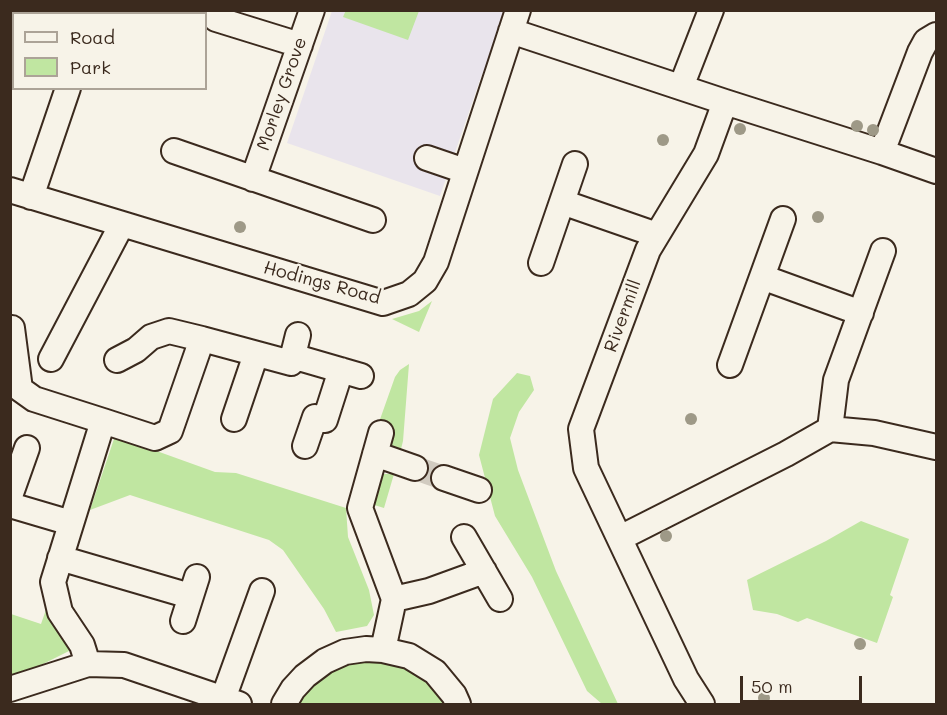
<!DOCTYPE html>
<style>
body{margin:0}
#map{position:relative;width:947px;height:715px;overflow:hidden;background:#f7f3e8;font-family:Mali,sans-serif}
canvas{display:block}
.frame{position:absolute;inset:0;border:12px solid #3b2a1e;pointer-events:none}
.legend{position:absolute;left:12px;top:12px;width:195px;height:78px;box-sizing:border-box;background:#f7f3e8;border:2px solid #aca397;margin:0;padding:8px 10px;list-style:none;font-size:18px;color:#3b2a1e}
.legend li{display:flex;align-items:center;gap:12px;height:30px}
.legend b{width:30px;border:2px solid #aca397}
.scale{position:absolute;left:740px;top:676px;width:122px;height:27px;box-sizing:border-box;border:3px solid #3b2a1e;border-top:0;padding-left:8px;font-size:18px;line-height:21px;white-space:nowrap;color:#3b2a1e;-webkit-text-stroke:4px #f7f3e8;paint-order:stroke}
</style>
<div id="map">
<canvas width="947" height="715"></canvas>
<div class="frame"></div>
<ul class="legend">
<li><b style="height:8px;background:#f7f3e8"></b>Road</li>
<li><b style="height:16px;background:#c0e6a1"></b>Park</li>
</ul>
<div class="scale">50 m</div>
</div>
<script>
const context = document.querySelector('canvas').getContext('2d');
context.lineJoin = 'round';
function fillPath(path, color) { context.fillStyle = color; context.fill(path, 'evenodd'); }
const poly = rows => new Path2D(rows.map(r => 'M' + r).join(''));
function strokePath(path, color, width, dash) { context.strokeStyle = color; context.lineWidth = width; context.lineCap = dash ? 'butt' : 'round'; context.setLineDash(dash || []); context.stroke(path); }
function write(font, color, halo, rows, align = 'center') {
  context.font = font + ' Mali,sans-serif'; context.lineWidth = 5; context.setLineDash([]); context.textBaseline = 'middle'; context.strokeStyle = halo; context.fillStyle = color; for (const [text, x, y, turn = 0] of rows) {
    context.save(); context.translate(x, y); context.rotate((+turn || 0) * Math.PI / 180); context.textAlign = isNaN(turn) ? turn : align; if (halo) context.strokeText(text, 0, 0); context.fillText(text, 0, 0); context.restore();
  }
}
const built = poly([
 [332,11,511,11,481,77,440,196,287,143]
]);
const green = poly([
 [11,10,47,11,46,13,14,14,14,75,11,80],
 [346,10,419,10,419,11,408,40,343,17],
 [432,301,419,332,392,319,419,311],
 [409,364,403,441,398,461,378,425,395,377,400,370],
 [517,373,530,376,534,390,519,412,510,438,518,470,556,571,618,704,602,704,587,691,532,577,495,516,479,455,493,399],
 [115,436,215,472,236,473,346,508,348,537,369,590,374,615,367,626,336,632,324,609,283,550,269,540,130,495,90,510],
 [383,474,394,474,384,508,368,503,377,475],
 [861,521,909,539,890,595,893,597,877,643,807,618,798,622,777,614,753,610,747,580,826,541],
 [48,604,71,650,11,680,11,614,41,624],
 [376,661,401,666,424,678,441,697,445,704,299,704,306,692,326,674,350,664]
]);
const minorTunnel = poly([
 [415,468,444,478]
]);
const minor = poly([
 [94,14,95,10],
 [216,19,300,45],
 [511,31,725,102,882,152,936,171],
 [681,87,711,10],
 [174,151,373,220],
 [882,152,920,52,926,41,936,35],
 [427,158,465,171],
 [253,179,312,10],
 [10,190,383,303,409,294,425,281,436,262,518,10],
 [31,197,68,88],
 [562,202,657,235],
 [541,263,575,164],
 [762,277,861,313],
 [12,328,20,389,34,399,103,421],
 [202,339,291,363,298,335],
 [292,356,361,376],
 [51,359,122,224],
 [730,365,783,219],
 [234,419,256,354],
 [830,429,836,380,883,251],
 [381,433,360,508,394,599,383,650],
 [305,446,315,417,325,420,341,370],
 [375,454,415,468],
 [444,478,479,490],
 [10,496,27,448],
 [10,505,71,523],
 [464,537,500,599],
 [620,538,786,454,830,429,874,433,936,447],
 [60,558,190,596],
 [394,599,429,591,484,571],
 [183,621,197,577],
 [88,664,82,645,60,612,53,582,103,421,155,438,170,431,202,339,169,331,151,337,136,350,117,360],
 [10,689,88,664,124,665,239,704],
 [223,699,262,591],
 [284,704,293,689,305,676,325,661,345,652,366,649,383,650,409,656,435,672,454,695,458,704],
 [702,704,686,679,586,468,581,429,648,250,706,154,725,102]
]);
const trees = [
 [857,126],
 [740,129],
 [873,130],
 [663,140],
 [818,217],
 [240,227],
 [691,419],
 [666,536],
 [860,644],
 [764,698]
];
const streetNames = [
 ["Morley Grove",282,94,-71],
 ["Hodings Road",322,283,15],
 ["Rivermill",623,316,-70]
];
fillPath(built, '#e9e4ec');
fillPath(green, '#c0e6a1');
strokePath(minorTunnel, '#d1cbc0', 24, [24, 12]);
strokePath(minor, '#3b2a1e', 28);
strokePath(minor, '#f7f3e8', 24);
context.fillStyle = '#9e9987';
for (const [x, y] of trees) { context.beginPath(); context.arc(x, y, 6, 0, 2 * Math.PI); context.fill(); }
write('18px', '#3b2a1e', '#f7f3e8', streetNames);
</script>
